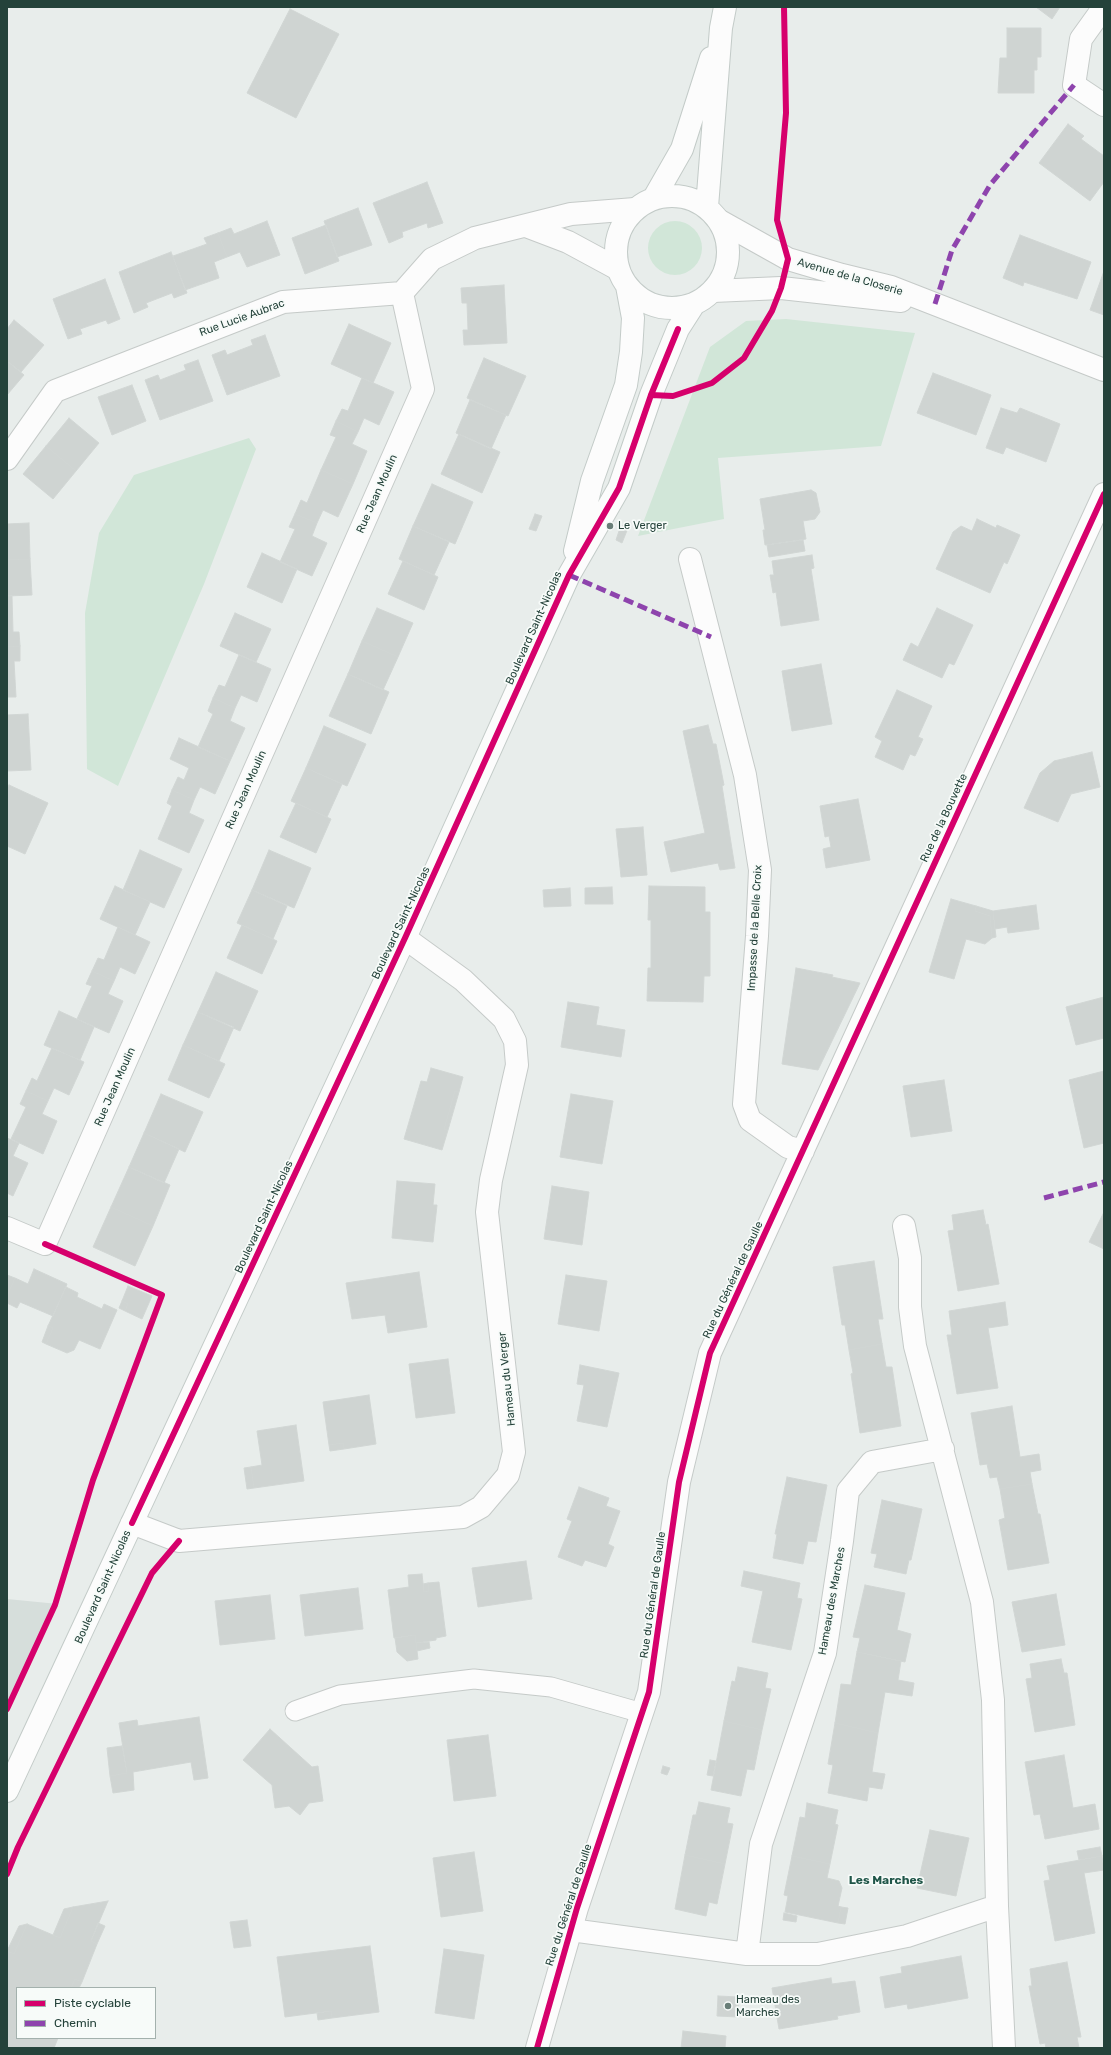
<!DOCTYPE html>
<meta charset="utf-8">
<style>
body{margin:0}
#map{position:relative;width:1111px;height:2055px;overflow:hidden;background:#e8edeb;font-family:Rubik,sans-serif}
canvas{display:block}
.frame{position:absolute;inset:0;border:8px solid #24423a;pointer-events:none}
.legend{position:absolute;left:16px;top:1987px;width:140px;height:52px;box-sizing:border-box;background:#f7fbf9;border:1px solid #a3b1ad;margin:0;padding:5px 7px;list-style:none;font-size:12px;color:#24423a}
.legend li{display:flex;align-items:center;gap:8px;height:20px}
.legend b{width:20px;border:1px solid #a3b1ad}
</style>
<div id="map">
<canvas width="1111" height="2055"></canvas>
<div class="frame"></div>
<ul class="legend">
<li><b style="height:5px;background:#d6006c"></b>Piste cyclable</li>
<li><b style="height:5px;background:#8e44ad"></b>Chemin</li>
</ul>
</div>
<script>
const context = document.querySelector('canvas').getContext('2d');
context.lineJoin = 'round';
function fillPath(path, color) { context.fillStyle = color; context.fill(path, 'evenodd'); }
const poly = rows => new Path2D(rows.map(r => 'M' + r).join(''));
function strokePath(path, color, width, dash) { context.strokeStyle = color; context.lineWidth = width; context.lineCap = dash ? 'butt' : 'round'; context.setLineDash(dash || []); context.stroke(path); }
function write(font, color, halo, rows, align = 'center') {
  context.font = font + ' Rubik,sans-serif'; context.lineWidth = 3.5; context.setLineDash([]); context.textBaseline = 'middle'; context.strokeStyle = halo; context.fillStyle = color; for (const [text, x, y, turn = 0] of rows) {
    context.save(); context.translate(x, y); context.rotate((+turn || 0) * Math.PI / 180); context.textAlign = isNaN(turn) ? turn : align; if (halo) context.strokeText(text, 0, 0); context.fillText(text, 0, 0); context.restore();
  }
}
const built = poly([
 [7,1599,58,1604,55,1605,7,1709]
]);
const green = poly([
 '648 248a27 27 0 1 1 54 0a27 27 0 1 1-54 0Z',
 [786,319,915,333,881,446,718,458,724,519,638,536,710,347,746,321],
 [249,438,256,449,204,584,118,786,87,769,85,613,99,533,134,475]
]);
const building = poly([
 [1036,7,1060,7,1052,19,1036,7],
 [290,9,339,34,296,118,247,93,290,9],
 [1007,28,1041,28,1041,57,1037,57,1037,70,1034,70,1034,93,998,93,1000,58,1007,58,1007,28],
 [1068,124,1084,136,1081,139,1104,156,1104,182,1090,201,1039,163,1068,124],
 [427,182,443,223,428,228,427,223,402,232,403,237,389,243,373,203,427,182],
 [358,208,372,245,337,257,324,221,358,208],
 [267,221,280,255,247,267,240,252,227,257,218,233,231,228,234,234,267,221],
 [326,225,339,261,305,274,292,238,326,225],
 [218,233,227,257,214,262,219,278,185,290,173,256,207,244,204,238,218,233],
 [1020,235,1091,262,1077,299,1024,282,1023,286,1003,278,1020,235],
 [171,252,187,293,174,298,172,293,146,303,148,307,134,313,119,272,171,252],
 [1104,271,1104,315,1090,310,1104,271],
 [105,279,120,319,108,324,106,320,80,329,82,334,68,339,53,299,105,279],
 [504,285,507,343,464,345,463,330,468,330,467,303,462,303,461,288,504,285],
 [14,320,44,345,21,372,7,361,7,329,14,320],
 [349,324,391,343,373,383,331,364,349,324],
 [265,335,280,376,227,395,212,355,225,350,227,355,253,345,251,340,265,335],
 [484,358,526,376,508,416,467,398,484,358],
 [198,360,213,401,160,420,145,380,158,375,160,380,186,370,184,365,198,360],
 [7,361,24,375,7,395,7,361],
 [933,373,991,395,976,435,917,413,933,373],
 [362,378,394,392,379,425,364,418,358,432,336,421,342,409,348,411,362,378],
 [132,385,146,421,112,435,98,397,132,385],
 [470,400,506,415,491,449,456,433,470,400],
 [1001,408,1017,413,1020,408,1060,424,1046,462,1006,447,1003,454,986,448,1001,408],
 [69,418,99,443,76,471,46,446,69,418],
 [336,421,358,432,352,444,367,451,353,484,321,470,336,437,330,435,336,421],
 [459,434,500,452,482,493,441,474,459,434],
 [46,446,76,471,53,499,23,474,46,446],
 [321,470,353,484,338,517,323,510,317,523,295,514,301,500,307,503,321,470],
 [432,484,473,502,455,544,413,526,432,484],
 [811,490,816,493,820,512,815,519,803,521,806,539,765,545,763,530,765,530,760,499,811,490],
 [295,514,317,523,312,536,327,543,312,576,280,562,295,529,289,527,295,514],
 [535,514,542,516,536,531,529,529,535,514],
 [977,519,996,528,997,525,1020,535,1007,564,1004,562,990,593,936,569,953,532,961,526,972,531,977,519],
 [29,523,30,559,7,560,7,524,29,523],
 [621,525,628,528,622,543,616,540,621,525],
 [413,526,449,542,434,575,399,559,413,526],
 [803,540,805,551,769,557,767,545,803,540],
 [262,553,297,569,282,603,247,587,262,553],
 [812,555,814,568,811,569,819,620,781,626,776,592,773,593,770,575,774,575,772,561,812,555],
 [30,559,32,595,7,596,7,560,30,559],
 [403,561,438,577,424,610,388,594,403,561],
 [7,596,12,596,13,632,19,632,20,646,7,647,7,596],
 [377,608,413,623,398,657,362,641,377,608],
 [937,608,973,625,954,665,949,663,942,678,903,660,911,643,918,647,937,608],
 [235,613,271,629,256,662,220,646,235,613],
 [362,641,398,657,383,690,348,674,362,641],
 [20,646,20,661,14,661,16,697,7,697,7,647,20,646],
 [239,655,271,669,257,702,241,695,235,708,213,698,219,685,225,687,239,655],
 [821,664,832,724,792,731,782,671,821,664],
 [348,674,389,692,371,734,329,716,348,674],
 [897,690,932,706,918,737,923,739,915,756,910,754,903,770,875,757,882,741,875,737,897,690],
 [213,698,235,708,230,721,245,728,230,761,198,747,213,714,208,711,213,698],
 [28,714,31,770,7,771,7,715,28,714],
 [708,725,713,744,716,744,724,785,722,786,735,868,720,870,718,863,671,872,664,842,705,833,683,731,708,725],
 [324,726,366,744,347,786,306,768,324,726],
 [179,738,230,761,215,794,200,787,194,800,172,790,178,777,184,780,189,768,170,759,179,738],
 [1092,752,1100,787,1071,794,1058,822,1024,808,1040,773,1054,761,1092,752],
 [306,768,342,784,327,817,291,801,306,768],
 [9,785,48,803,25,854,7,846,7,789,9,785],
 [172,790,194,800,189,813,204,820,189,853,158,839,172,806,167,803,172,790],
 [858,799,870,860,826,868,823,849,831,847,829,836,825,837,820,806,858,799],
 [296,803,331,819,316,853,280,837,296,803],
 [643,827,647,875,621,877,616,829,643,827],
 [140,850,182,869,164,908,123,890,140,850],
 [269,850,311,868,294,908,252,890,269,850],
 [115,886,150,902,135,935,100,919,115,886],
 [649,886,705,887,705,912,710,912,710,976,704,976,703,1002,647,1001,648,968,651,968,651,920,648,920,649,886],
 [612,887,613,904,585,904,585,888,612,887],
 [570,888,571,906,544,907,543,890,570,888],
 [252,890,287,906,273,939,237,923,252,890],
 [951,899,976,906,975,911,990,916,992,938,985,944,966,939,954,979,929,972,951,899],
 [1036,905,1039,929,1008,933,1007,927,995,929,993,911,1036,905],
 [976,906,993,911,996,937,992,938,990,916,975,911,976,906],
 [242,925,277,941,262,974,227,958,242,925],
 [118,927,150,942,135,974,120,967,114,981,92,971,98,958,104,960,118,927],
 [796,968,833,975,832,977,860,983,818,1070,782,1064,796,968],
 [92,971,114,981,108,994,123,1001,109,1033,77,1019,92,986,86,984,92,971],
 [216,972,258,991,240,1031,198,1012,216,972],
 [1104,997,1104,1038,1076,1045,1066,1007,1104,997],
 [568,1002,599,1007,596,1025,625,1030,621,1057,561,1047,568,1002],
 [59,1011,94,1027,80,1060,44,1045,59,1011],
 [198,1012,234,1027,219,1061,183,1045,198,1012],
 [183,1045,225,1064,209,1098,168,1080,183,1045],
 [52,1048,84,1062,69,1095,54,1088,48,1101,26,1091,32,1078,37,1081,52,1048],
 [431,1068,463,1077,459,1092,455,1091,444,1129,448,1130,442,1150,404,1139,421,1081,427,1082,431,1068],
 [1104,1071,1104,1143,1084,1148,1069,1080,1104,1071],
 [944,1080,952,1131,911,1137,903,1086,944,1080],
 [26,1091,48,1101,42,1114,57,1121,43,1154,11,1139,26,1107,20,1104,26,1091],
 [455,1091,459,1092,448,1130,444,1129,455,1091],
 [161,1094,203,1112,185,1152,144,1133,161,1094],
 [571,1094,613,1101,602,1164,560,1157,571,1094],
 [144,1133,179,1149,164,1183,129,1167,144,1133],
 [7,1138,19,1143,13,1156,28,1163,13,1196,7,1193,7,1138],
 [129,1167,170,1185,153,1226,111,1207,129,1167],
 [397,1181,435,1184,433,1205,437,1205,433,1242,392,1238,397,1181],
 [552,1186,589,1192,582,1245,544,1239,552,1186],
 [111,1207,153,1226,135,1266,93,1247,111,1207],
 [983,1210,986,1225,988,1224,999,1284,958,1291,948,1231,954,1230,952,1215,983,1210],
 [1104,1212,1104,1249,1089,1242,1104,1212],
 [874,1261,883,1319,878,1319,882,1344,849,1350,845,1325,842,1325,833,1267,874,1261],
 [34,1269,67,1284,53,1316,20,1302,17,1308,7,1303,7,1296,15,1278,28,1284,34,1269],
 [419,1272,427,1327,388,1333,385,1315,352,1319,346,1283,419,1272],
 [7,1275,15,1278,7,1296,7,1275],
 [566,1275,607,1281,599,1331,558,1324,566,1275],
 [128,1286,152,1296,142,1319,125,1311,128,1304,122,1301,128,1286],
 [66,1287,78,1293,77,1297,102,1309,104,1304,117,1310,100,1349,79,1340,74,1350,67,1353,46,1344,53,1328,48,1326,66,1287],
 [122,1301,128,1304,125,1311,119,1308,122,1301],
 [1005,1302,1008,1325,988,1328,998,1388,957,1394,947,1335,952,1335,949,1311,1005,1302],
 [48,1326,53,1328,46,1344,42,1342,48,1326],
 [882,1344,886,1367,892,1367,901,1426,860,1433,851,1374,853,1373,849,1350,882,1344],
 [448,1359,455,1413,416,1418,409,1364,448,1359],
 [580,1365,619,1373,607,1427,577,1421,584,1385,577,1384,580,1365],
 [369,1395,376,1444,344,1449,343,1443,329,1445,323,1402,369,1395],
 [1012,1406,1020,1457,1039,1454,1041,1470,1030,1472,1032,1484,1000,1489,997,1477,990,1478,987,1464,980,1465,971,1413,1012,1406],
 [296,1425,304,1481,254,1488,251,1467,262,1465,257,1431,296,1425],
 [343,1443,344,1449,330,1451,329,1445,343,1443],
 [251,1467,254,1488,247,1489,244,1468,251,1467],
 [787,1477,827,1485,816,1542,808,1541,803,1564,773,1558,777,1534,775,1534,787,1477],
 [1032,1484,1038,1514,1040,1514,1049,1563,1008,1570,999,1520,1005,1518,1000,1489,1032,1484],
 [579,1487,609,1498,606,1506,620,1511,608,1544,614,1547,606,1567,585,1560,582,1566,558,1557,572,1521,567,1519,579,1487],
 [882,1500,922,1509,911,1560,909,1560,906,1574,874,1567,877,1554,871,1553,882,1500],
 [526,1561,532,1599,478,1607,472,1568,526,1561],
 [744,1571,800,1583,797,1598,802,1599,791,1650,752,1642,763,1591,741,1586,744,1571],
 [422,1574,424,1592,429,1591,428,1583,439,1582,446,1636,436,1638,436,1640,416,1643,415,1635,394,1638,388,1590,409,1587,408,1575,422,1574],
 [428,1583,429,1591,424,1592,423,1584,428,1583],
 [865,1585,905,1593,897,1630,911,1634,905,1662,857,1652,860,1638,853,1637,865,1585],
 [358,1588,363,1629,305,1636,300,1595,358,1588],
 [1056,1594,1065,1645,1022,1652,1012,1602,1056,1594],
 [270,1595,275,1639,220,1645,215,1601,270,1595],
 [415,1635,418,1659,407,1661,397,1652,395,1638,415,1635],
 [429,1642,430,1648,417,1651,416,1643,429,1642],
 [857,1652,901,1661,898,1680,914,1683,912,1696,885,1692,878,1733,835,1723,841,1684,851,1685,857,1652],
 [1061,1659,1064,1673,1067,1673,1075,1725,1035,1732,1026,1679,1032,1678,1030,1664,1061,1659],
 [738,1667,768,1673,765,1688,771,1689,762,1730,724,1721,732,1681,735,1682,738,1667],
 [199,1717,208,1778,194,1780,191,1762,133,1772,134,1790,113,1793,110,1776,127,1773,119,1723,137,1720,138,1726,199,1717],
 [724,1721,762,1730,754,1770,747,1769,741,1796,711,1790,724,1721],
 [835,1723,878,1733,872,1772,885,1774,882,1789,869,1787,867,1801,828,1793,833,1765,828,1764,835,1723],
 [270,1729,312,1767,318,1766,323,1801,309,1803,300,1815,289,1806,275,1808,272,1785,243,1760,270,1729],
 [488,1735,496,1796,454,1801,447,1740,488,1735],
 [122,1746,127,1773,110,1776,107,1748,122,1746],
 [1064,1755,1073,1808,1095,1804,1099,1829,1045,1839,1040,1814,1034,1815,1025,1762,1064,1755],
 [710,1760,716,1761,713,1776,707,1775,710,1760],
 [663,1766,670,1768,667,1775,661,1773,663,1766],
 [699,1802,730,1808,727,1823,733,1824,725,1864,685,1855,693,1815,696,1815,699,1802],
 [807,1803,838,1810,835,1824,838,1825,830,1864,792,1856,800,1817,805,1818,807,1803],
 [930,1830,969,1838,956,1896,917,1888,930,1830],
 [1100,1847,1102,1856,1079,1860,1077,1851,1100,1847],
 [474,1852,483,1911,441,1917,433,1858,474,1852],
 [685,1855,725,1864,717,1904,709,1902,706,1916,675,1909,685,1855],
 [792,1856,830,1864,827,1878,839,1881,842,1888,838,1906,841,1907,838,1923,785,1912,788,1896,784,1895,792,1856],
 [1102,1856,1104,1870,1084,1873,1095,1933,1055,1941,1044,1881,1050,1880,1047,1866,1102,1856],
 [108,1901,91,1941,97,1944,82,1982,75,1979,71,1988,17,1988,17,2038,58,2038,54,2048,7,2048,7,1951,14,1954,27,1924,60,1938,73,1907,108,1901],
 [73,1907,60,1938,53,1935,64,1909,73,1907],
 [841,1907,848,1908,845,1924,838,1923,841,1907],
 [784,1913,797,1916,796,1922,783,1920,784,1913],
 [247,1920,251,1946,234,1948,230,1922,247,1920],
 [98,1923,105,1926,97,1944,91,1941,98,1923],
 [27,1924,14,1954,7,1951,19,1926,27,1924],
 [370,1946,379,2012,332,2018,331,2011,285,2017,277,1957,370,1946],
 [444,1949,484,1955,474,2019,435,2013,444,1949],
 [961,1956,968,1998,908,2009,907,2004,885,2008,880,1977,902,1973,901,1967,961,1956],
 [1067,1962,1081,2037,1077,2037,1079,2048,1046,2048,1045,2043,1040,2044,1029,1986,1032,1986,1030,1969,1067,1962],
 [831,1978,832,1984,855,1981,860,2012,837,2016,838,2019,779,2029,772,1988,831,1978],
 [75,1979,82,1982,79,1988,71,1988,75,1979],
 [718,1996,739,1997,738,2017,717,2016,718,1996],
 [331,2011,332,2018,318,2020,317,2013,331,2011],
 [683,2031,726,2036,725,2048,681,2048,683,2031]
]);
const service = poly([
 [295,1711,340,1695,474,1679,551,1687,642,1713]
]);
const minor = poly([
 [1104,7,1081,39,1074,85,1104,105],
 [720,221,788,259,842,275,891,287,1104,370],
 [526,226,568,242,618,269],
 [713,291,781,288,901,301],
 [7,459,55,391,283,302,402,293,432,259,475,238,571,214,635,209],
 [690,559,745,775,760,870,757,936,744,1104,750,1120,788,1147,803,1151],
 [904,1226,910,1258,910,1307,915,1346,982,1602,993,1700,997,1906,1004,2048],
 [7,1228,45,1244,423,389,402,293],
 [132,1523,179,1541,463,1517,481,1507,508,1475,514,1452,487,1212,491,1180,517,1065,515,1041,504,1019,463,980,405,938],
 [571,1930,747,1954,818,1954,907,1936,997,1906],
 [747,1954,761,1844,825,1653,842,1541,848,1491,872,1462,943,1449],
 [537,2048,577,1908,649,1692,679,1482,710,1353,1104,494]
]);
const secondary = poly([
 '616 252a56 56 0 1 1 112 0a56 56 0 1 1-112 0Z',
 [654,198,682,149,711,58],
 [707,207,721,28,725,7],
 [575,551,592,481,626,385,631,352,633,318,627,286],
 [7,1791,405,938,569,575,619,488,651,395,678,329,694,304]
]);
const quiet = poly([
 [935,304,952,250,990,185,1074,85],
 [569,575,711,637],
 [1044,1198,1104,1182]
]);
const cycleway = poly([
 [651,395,673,396,712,383,744,358,772,311,781,288,788,259,777,220,786,113,784,7],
 [132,1523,405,938,569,575,619,488,651,395,678,329],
 [7,1709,55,1605,93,1480,162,1295,45,1244],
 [7,1874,18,1847,152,1573,179,1541],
 [537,2048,577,1908,649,1692,679,1482,710,1353,1104,494]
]);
const markers = [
 [610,526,4,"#697e78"],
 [728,2006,4,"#697e78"]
];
const streetNames = [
 ["Avenue de la Closerie",850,277,16],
 ["Rue Lucie Aubrac",242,318,-20],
 ["Rue Jean Moulin",377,494,-66],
 ["Boulevard Saint-Nicolas",534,628,-66],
 ["Rue Jean Moulin",246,790,-66],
 ["Rue de la Bouvette",944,818,-65],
 ["Boulevard Saint-Nicolas",401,923,-65],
 ["Impasse de la Belle Croix",755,928,-87],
 ["Rue Jean Moulin",115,1087,-66],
 ["Boulevard Saint-Nicolas",264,1217,-65],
 ["Rue du Général de Gaulle",733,1280,-65],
 ["Hameau du Verger",507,1379,-96],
 ["Boulevard Saint-Nicolas",103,1587,-66],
 ["Rue du Général de Gaulle",653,1595,-82],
 ["Hameau des Marches",832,1601,-80],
 ["Rue du Général de Gaulle",569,1905,-72]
];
const poiNames = [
 ["Le Verger",618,526],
 ["Hameau des",736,2000],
 ["Marches",736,2013]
];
const neighbourhoodNames = [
 ["Les Marches",886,1881]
];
fillPath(built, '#d6dedb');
fillPath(green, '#d1e6d8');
fillPath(building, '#cfd4d2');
strokePath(building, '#d1d6d4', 1);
strokePath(service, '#c5cac8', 21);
strokePath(minor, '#c5cac8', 24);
strokePath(secondary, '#c3cbc8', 24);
strokePath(service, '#fcfcfc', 19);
strokePath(minor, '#fcfcfc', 22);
strokePath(secondary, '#fcfcfc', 22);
strokePath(quiet, '#8e44ad', 5, [10, 5]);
strokePath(cycleway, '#d6006c', 6);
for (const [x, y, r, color] of markers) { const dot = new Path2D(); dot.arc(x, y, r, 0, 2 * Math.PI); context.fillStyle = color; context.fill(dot); strokePath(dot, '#f7fbf9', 1.5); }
write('11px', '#24423a', '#f7fbf9', streetNames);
write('11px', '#24423a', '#f7fbf9', poiNames, 'left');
write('bold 12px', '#1f5548', '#f7fbf9', neighbourhoodNames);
</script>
